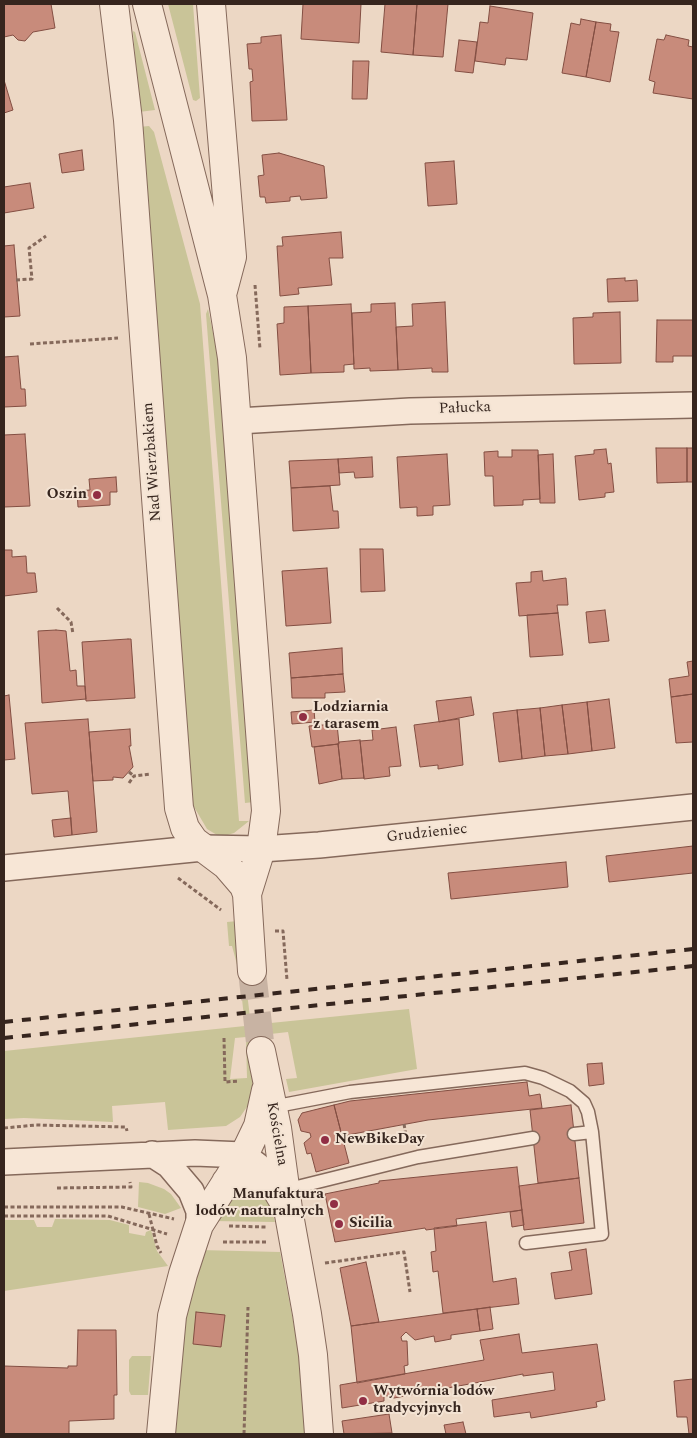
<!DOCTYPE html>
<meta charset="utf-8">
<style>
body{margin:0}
#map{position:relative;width:697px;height:1438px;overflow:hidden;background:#ecd7c4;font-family:Spectral,serif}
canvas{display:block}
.frame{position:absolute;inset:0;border:5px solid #36251e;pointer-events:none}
</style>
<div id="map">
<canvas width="697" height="1438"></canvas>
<div class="frame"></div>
</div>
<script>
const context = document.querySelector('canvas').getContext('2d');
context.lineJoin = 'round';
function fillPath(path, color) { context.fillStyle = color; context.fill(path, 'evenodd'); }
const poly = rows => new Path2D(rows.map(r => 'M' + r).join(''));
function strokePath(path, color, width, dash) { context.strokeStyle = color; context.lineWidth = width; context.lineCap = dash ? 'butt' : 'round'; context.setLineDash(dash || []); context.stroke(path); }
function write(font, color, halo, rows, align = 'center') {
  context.font = font + ' Spectral,serif'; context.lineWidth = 4; context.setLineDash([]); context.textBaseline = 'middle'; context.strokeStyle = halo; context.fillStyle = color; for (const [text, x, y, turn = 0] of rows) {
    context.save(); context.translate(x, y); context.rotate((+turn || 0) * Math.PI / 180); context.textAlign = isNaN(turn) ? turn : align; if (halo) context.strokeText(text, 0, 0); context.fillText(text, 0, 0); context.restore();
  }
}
const green = poly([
 [168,4,193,4,200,98,196,101,193,100],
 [133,31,135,32,155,110,139,112],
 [149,126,154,132,200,304,239,821,249,821,234,833,224,836,217,835,207,829,190,800,139,127],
 [208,309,220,366,254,802,245,803,206,314],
 [238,921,251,1025,409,1009,417,1069,289,1092,286,1079,297,1078,288,1032,253,1036,254,1077,249,1104,240,1117,226,1126,168,1130,165,1102,112,1106,113,1122,24,1118,4,1119,4,1051,245,1026,239,972,232,946,229,946,227,922],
 [246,1037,247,1078,230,1079,235,1038],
 [139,1182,148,1183,164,1189,171,1194,181,1208,165,1214,138,1207],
 [247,1190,261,1194,266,1198,270,1204,275,1222,213,1221,233,1192],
 [55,1219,110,1220,129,1225,129,1233,145,1236,146,1232,151,1230,157,1251,168,1266,4,1291,4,1220,34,1220,37,1227,52,1227],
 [200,1250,280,1252,294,1326,296,1326,307,1434,170,1434,183,1313],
 [132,1356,151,1356,148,1395,131,1395,129,1391,129,1360]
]);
const building = poly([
 [4,4,51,4,55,28,33,32,25,41,18,40,13,35,4,37,4,4],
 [303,4,361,4,359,43,301,39,303,4],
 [385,4,417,4,413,55,381,52,385,4],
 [417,4,448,4,443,57,413,55,417,4],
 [490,6,533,13,527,60,506,58,505,65,475,61,480,22,488,23,490,6],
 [581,19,596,22,586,77,562,73,571,23,580,25,581,19],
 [596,22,611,24,610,31,619,32,610,82,586,77,596,22],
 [281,35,287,120,252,121,250,82,253,81,252,69,249,69,247,44,261,43,261,37,281,35],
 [666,35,689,40,688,46,693,47,693,99,653,93,655,82,649,80,657,39,664,40,666,35],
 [459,40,477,42,473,73,455,71,459,40],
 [353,61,369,61,367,99,352,99,353,61],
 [4,80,13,110,4,113,4,80],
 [82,150,84,170,62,173,59,154,82,150],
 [279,153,324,166,327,198,301,200,300,196,290,197,290,201,266,203,265,197,260,197,258,176,264,175,262,155,279,153],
 [454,161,457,204,428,206,425,163,454,161],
 [30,183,34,208,4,213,4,187,30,183],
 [341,232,343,258,329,258,332,285,298,288,299,294,280,296,277,246,283,246,282,237,341,232],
 [14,245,20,316,4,317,4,246,14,245],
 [625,278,625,281,637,280,638,301,608,302,607,279,625,278],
 [445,302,448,372,432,372,432,368,398,370,396,327,413,326,412,304,445,302],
 [395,303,398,370,370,371,370,368,354,369,352,313,371,312,371,304,395,303],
 [351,304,354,364,344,365,344,372,311,373,308,306,351,304],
 [308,306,311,373,280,375,277,324,284,323,284,307,308,306],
 [620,312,621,363,574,364,573,318,593,317,593,313,620,312],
 [657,320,693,320,693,356,673,356,673,362,656,362,657,320],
 [18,356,21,389,25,389,26,406,4,407,4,357,18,356],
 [25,434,30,506,4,507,4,435,25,434],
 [656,448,687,448,687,482,657,483,656,448],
 [687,448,693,448,693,482,687,482,687,448],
 [606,449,608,464,611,463,614,492,605,493,605,497,579,500,575,456,594,454,594,450,606,449],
 [512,450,538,450,540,499,523,500,523,505,494,506,493,476,485,476,484,452,498,451,498,457,512,457,512,450],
 [447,454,450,505,433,506,433,515,417,516,417,507,400,508,397,457,447,454],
 [553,454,555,503,540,503,538,455,553,454],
 [372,457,373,477,355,478,354,472,339,473,338,459,372,457],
 [338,459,340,485,291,488,289,461,338,459],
 [116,477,117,492,110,492,110,505,78,507,77,491,90,490,89,479,116,477],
 [330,486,333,511,338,511,339,528,293,531,291,488,330,486],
 [360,549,383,549,385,591,361,592,360,549],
 [4,550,12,550,12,557,26,556,27,573,35,573,37,592,4,596,4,550],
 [327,568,331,623,286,626,282,571,327,568],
 [542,571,543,581,566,578,568,605,557,605,558,613,519,616,516,583,531,582,531,572,542,571],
 [605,610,609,641,589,643,586,612,605,610],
 [558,613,563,655,530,657,527,615,558,613],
 [56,630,66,631,70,671,76,670,77,686,85,686,86,699,42,703,38,631,56,630],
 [128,639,131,639,135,698,86,701,82,642,128,639],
 [342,648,343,674,291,678,289,653,342,648],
 [693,661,693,694,671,697,669,679,689,676,687,662,693,661],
 [343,674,345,692,325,693,325,698,292,698,291,678,343,674],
 [693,694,693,742,676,743,671,697,693,694],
 [9,695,15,759,4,760,4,696,9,695],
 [471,697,474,715,439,722,436,701,471,697],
 [609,699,615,748,592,751,587,702,609,699],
 [587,702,592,751,568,754,562,705,587,702],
 [562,705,568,754,545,756,540,708,562,705],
 [540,708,545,756,522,759,517,710,540,708],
 [314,710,315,722,292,724,291,712,314,710],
 [517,710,522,759,499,762,493,713,517,710],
 [88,719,97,832,72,835,68,791,32,794,25,723,88,719],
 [459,719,463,765,438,769,438,765,420,767,414,725,459,719],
 [337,724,339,744,312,747,309,726,337,724],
 [396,727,401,766,389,767,390,776,364,779,360,741,373,740,372,730,396,727],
 [130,729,131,746,129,746,133,767,123,778,113,777,113,780,93,781,89,732,130,729],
 [360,740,364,778,342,779,338,744,339,742,360,740],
 [338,744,342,779,319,784,314,747,338,744],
 [71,818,72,835,54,837,52,820,71,818],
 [693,846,693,873,609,882,606,856,693,846],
 [566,862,568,887,451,899,448,873,566,862],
 [602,1063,604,1084,589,1086,587,1064,602,1063],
 [527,1082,529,1096,540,1094,542,1108,428,1120,342,1136,334,1105,350,1101,527,1082],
 [334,1105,349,1163,316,1172,311,1153,307,1154,304,1143,311,1137,310,1133,301,1131,298,1120,302,1113,334,1105],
 [571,1105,579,1178,538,1183,530,1110,571,1105],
 [517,1167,522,1210,456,1219,457,1226,426,1230,425,1228,335,1242,325,1194,379,1183,379,1181,517,1167],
 [579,1178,584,1223,524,1230,519,1186,579,1178],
 [522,1210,524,1225,512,1227,510,1212,522,1210],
 [486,1222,493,1282,516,1278,519,1304,443,1313,438,1271,433,1272,431,1252,436,1251,434,1228,486,1222],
 [586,1249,592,1294,555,1299,551,1273,572,1270,569,1252,586,1249],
 [366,1262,379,1322,351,1326,340,1268,366,1262],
 [490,1307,493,1329,480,1331,477,1309,490,1307],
 [477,1309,480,1331,451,1335,451,1339,435,1342,434,1336,415,1340,406,1332,401,1337,402,1341,407,1341,408,1365,404,1366,405,1374,357,1383,351,1326,477,1309],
 [196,1312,225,1315,221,1347,193,1344,196,1312],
 [78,1330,116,1330,117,1395,114,1395,114,1419,69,1421,69,1434,4,1434,4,1366,68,1368,68,1366,77,1366,78,1330],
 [519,1334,522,1353,597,1344,605,1400,596,1402,597,1407,531,1418,530,1412,494,1417,492,1400,555,1390,553,1372,523,1376,523,1374,394,1398,384,1395,384,1401,342,1408,340,1385,484,1360,480,1340,519,1334],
 [693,1379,693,1434,689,1434,687,1417,677,1417,674,1381,693,1379],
 [389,1414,392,1433,344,1434,342,1421,389,1414],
 [463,1422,466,1434,446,1434,444,1425,463,1422]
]);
const tertiaryTunnel = poly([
 [252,971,261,1051]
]);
const path = poly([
 [691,4,693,4],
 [16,280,32,279,29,248,46,236],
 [255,285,260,349],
 [30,344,118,338],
 [57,608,71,622,73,634],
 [129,772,134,776],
 [129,783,134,776,151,774],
 [178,878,221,910],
 [275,931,283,931,287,980],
 [224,1038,225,1082,239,1081],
 [404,1124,407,1141],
 [4,1128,36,1125,126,1127,127,1131],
 [57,1188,131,1187,130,1182],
 [4,1207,122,1207,174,1219],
 [149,1214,157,1246,161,1253],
 [4,1216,108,1216,167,1234],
 [229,1226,266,1227],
 [223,1242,266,1242],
 [325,1263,404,1252,410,1292],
 [244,1434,248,1307]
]);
const service = poly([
 [272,1107,350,1092,525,1073,543,1078,570,1091,584,1103,588,1112,592,1132,574,1134],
 [285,1190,418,1157,533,1138],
 [526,1243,602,1234,592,1132]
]);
const minor = poly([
 [238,421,410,411,693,405],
 [4,868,203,848,261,849,319,845,693,807],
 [152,1154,169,1165,191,1191,199,1211,199,1225],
 [4,1162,195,1153,243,1155,258,1166]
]);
const tertiary = poly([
 [114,4,128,120,179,808,185,828,194,841,226,865,244,886,247,894,252,971],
 [147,4,222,295,232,358,266,811,261,849,247,894],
 [211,4,232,257,223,291],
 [261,1051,277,1128,288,1209,307,1314,313,1355,319,1434],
 [226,1182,248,1176,265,1179,275,1187,287,1207],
 [161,1434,172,1316,183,1274,199,1225,246,1151,258,1126,266,1090]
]);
const rail = poly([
 [4,1022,693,949],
 [4,1038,693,966]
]);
const markers = [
 [97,495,5,"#912e44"],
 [303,717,5,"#912e44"],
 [325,1140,5,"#912e44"],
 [334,1204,5,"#912e44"],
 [339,1224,5,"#912e44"],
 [363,1401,5,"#912e44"]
];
const streetNames = [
 ["Pałucka",465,409,-2],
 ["Nad Wierzbakiem",153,462,-94],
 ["Grudzieniec",427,834,-6],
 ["Kościelna",276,1134,80]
];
const poiNames = [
 ["Oszin",87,495,"right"],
 ["Lodziarnia",313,708],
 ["z tarasem",313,725],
 ["NewBikeDay",335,1140],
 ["Manufaktura",324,1195,"right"],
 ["lodów naturalnych",324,1212,"right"],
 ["Sicilia",349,1224],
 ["Wytwórnia lodów",373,1392],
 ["tradycyjnych",373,1409]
];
fillPath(green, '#c9c498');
fillPath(building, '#c88b7b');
strokePath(building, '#834e42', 1);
strokePath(tertiaryTunnel, '#c8b3a3', 28, [28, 14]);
strokePath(service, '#85695b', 15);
strokePath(minor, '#85695b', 28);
strokePath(tertiary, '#85695b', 30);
strokePath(path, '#85695b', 3, [4, 2.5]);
strokePath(service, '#f7e6d6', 12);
strokePath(minor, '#f7e6d6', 25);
strokePath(tertiary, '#f7e6d6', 28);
strokePath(rail, '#36251e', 4, [9, 9]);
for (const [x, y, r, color] of markers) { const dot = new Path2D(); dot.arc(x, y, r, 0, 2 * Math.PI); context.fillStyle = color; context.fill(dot); strokePath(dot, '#f3e3d3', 2); }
write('15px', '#36251e', '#f3e3d3', streetNames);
write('bold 15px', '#36251e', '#f3e3d3', poiNames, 'left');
</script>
